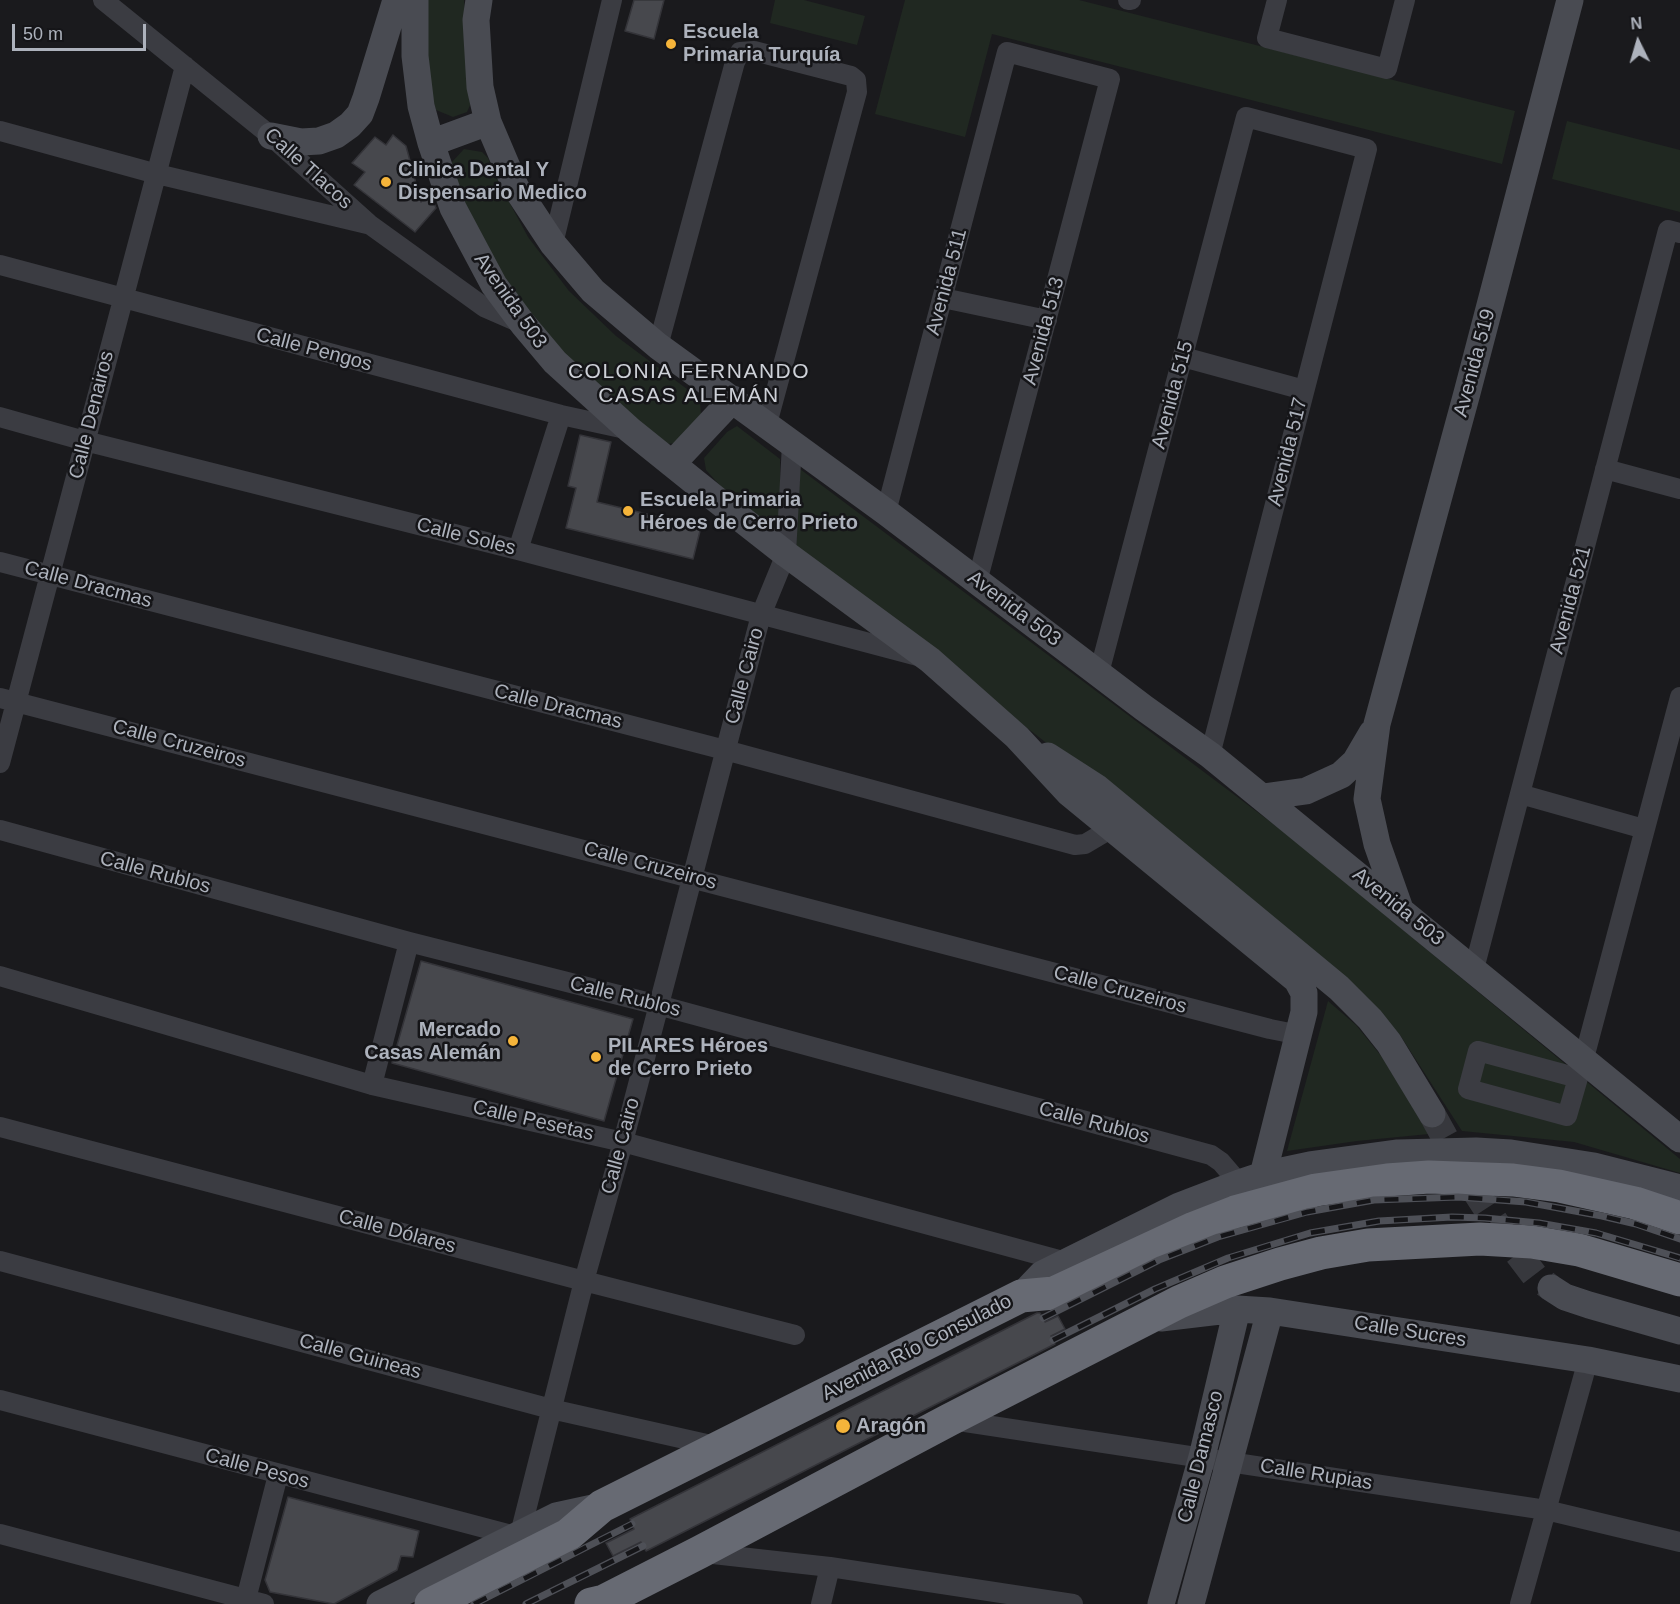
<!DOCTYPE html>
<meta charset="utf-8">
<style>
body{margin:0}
#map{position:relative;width:1680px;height:1604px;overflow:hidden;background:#1a1a1d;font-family:Arial,sans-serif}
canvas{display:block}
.north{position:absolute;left:1608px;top:12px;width:60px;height:60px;-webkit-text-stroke:4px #151518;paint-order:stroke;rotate:355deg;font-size:16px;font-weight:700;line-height:24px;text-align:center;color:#adb2bc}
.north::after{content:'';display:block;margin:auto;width:21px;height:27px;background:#adb2bc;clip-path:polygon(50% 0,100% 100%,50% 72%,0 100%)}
.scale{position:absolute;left:12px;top:24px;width:134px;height:27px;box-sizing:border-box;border:3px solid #adb2bc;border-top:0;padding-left:8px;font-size:18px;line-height:21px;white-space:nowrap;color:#adb2bc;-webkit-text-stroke:4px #151518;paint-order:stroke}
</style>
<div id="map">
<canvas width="1680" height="1604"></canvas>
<div class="north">N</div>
<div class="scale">50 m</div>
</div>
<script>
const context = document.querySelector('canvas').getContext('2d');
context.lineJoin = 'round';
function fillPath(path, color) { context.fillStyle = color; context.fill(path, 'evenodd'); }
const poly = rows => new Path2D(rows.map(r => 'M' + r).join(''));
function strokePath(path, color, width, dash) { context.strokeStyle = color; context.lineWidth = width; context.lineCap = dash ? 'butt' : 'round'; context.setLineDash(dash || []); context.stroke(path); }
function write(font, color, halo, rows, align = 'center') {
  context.font = font + ' Arial,sans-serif'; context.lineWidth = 5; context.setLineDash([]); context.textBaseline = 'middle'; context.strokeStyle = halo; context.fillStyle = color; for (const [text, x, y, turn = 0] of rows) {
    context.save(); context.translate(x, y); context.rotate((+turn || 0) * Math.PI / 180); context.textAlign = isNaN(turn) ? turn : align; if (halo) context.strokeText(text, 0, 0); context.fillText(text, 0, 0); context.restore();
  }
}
const green = poly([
 [426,0,464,0,471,103,467,112,453,117,436,110,431,94,426,50],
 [775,0,804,0,865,16,857,45,770,23],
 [905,0,1079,0,1515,111,1502,164,992,34,965,137,875,114],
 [1567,121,1680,150,1680,212,1552,179],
 [464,149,482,152,488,158,500,185,528,237,569,291,616,336,695,395,700,403,701,414,676,443,666,444,579,371,536,323,482,246,452,173,452,162],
 [737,426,780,459,781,537,725,491,706,470,704,458,727,432],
 [800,469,1292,838,1680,1159,1680,1173,1574,1142,1462,1131,1400,1035,1216,875,796,548],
 [1328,1001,1356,1025,1382,1057,1429,1134,1357,1141,1287,1151]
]);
const building = poly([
 [634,0,664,0,654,39,625,31,634,0],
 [393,135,406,146,421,202,429,191,436,208,415,232,354,185,365,172,352,163,375,137,386,145,393,135],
 [580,435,611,442,597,502,701,527,693,559,566,528,576,488,568,486,580,435],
 [421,961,633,1019,604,1121,392,1063,421,961],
 [1037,1313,1040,1313,1045,1322,1058,1316,1065,1329,1051,1336,1055,1344,646,1551,641,1542,613,1556,606,1543,634,1529,630,1519,1037,1313],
 [288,1497,419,1531,413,1557,401,1556,397,1570,334,1604,270,1592,265,1580,288,1497]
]);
const secondaryTunnel = poly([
 [1432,1114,1470,1183,1503,1234,1535,1276,1551,1288]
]);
const street = poly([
 [103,0,271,136,369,224,484,307,523,324],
 [1128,0,1131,0],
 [1277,0,1267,38,1387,69,1405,0],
 [0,131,157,174,367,224],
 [553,244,612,0],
 [0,265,561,415,630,430],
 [943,298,1047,320],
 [658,346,735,62,740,52,754,51,851,76,856,80,857,92,767,424],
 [1183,357,1304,390],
 [0,417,85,441,518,550,918,656],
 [1605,469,1680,489],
 [886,512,1007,52,1110,79,977,582],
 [518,550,561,415],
 [0,562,725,750,1075,845,1085,844,1112,828],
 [1099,673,1246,117,1367,149,1210,755],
 [0,698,1270,1029,1300,1035],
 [0,763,185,66],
 [1520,794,1644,829],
 [0,830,409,942,658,1005,1211,1155,1221,1162,1239,1183],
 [1474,969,1668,230,1680,233],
 [0,976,372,1085,623,1142,1066,1262],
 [1478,1051,1578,1078,1567,1116,1468,1089,1478,1051],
 [1583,1062,1680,697],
 [372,1085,409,942],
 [0,1127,584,1281,795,1335],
 [0,1261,551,1409,720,1447],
 [0,1400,515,1536],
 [952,1420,1546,1510,1680,1542],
 [0,1534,264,1604],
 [520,1534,584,1281,623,1142,761,615,786,554,792,444],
 [704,1553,830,1567,1073,1604],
 [246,1599,278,1475],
 [821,1604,830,1567],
 [1520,1604,1588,1360]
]);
const secondary = poly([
 [415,0,415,56,421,106,431,143,453,208,494,285,523,324,555,362,630,430,717,500,786,554,930,660,1017,737,1069,793,1297,980,1304,993,1304,1012,1263,1175],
 [479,0,476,20,480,87,488,122,516,188,553,244,593,291,658,346,886,512,1144,708,1210,755,1680,1139],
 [271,136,301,142,319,141,336,135,350,125,360,114,366,98,396,0],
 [431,143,488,122],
 [672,464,733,399],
 [1048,756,1096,787,1339,988,1370,1019,1389,1043,1432,1114],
 [1263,797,1306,791,1341,775,1355,762,1372,733],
 [1400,909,1377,844,1367,799,1377,724,1467,393,1570,0],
 [1551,1288,1565,1297,1589,1305,1680,1331],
 [1021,1296,1042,1274,1179,1206,1239,1183,1263,1175,1310,1165,1398,1153,1476,1151,1511,1153,1594,1166,1680,1188],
 [1161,1318,1237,1309,1270,1311,1588,1360,1680,1379],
 [380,1604,556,1516,602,1506],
 [1161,1604,1202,1457,1237,1309],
 [1191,1604,1270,1311]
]);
const highway = poly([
 [431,1604,568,1535,602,1506,1021,1296,1054,1293,1194,1228,1235,1212,1316,1190,1387,1180,1429,1177,1513,1180,1559,1186,1635,1203,1680,1218],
 [591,1604,604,1601,700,1552,949,1420,1179,1302,1225,1282,1280,1264,1321,1253,1368,1245,1480,1239,1532,1242,1579,1250,1680,1280]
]);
const rail = poly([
 [1043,1318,1159,1260,1218,1237,1307,1212,1374,1200,1458,1197,1526,1202,1602,1216,1636,1224,1680,1239],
 [1053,1340,1155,1289,1228,1258,1310,1233,1379,1221,1452,1217,1485,1218,1539,1223,1596,1233,1680,1258],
 [474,1604,632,1524],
 [526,1604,643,1546]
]);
const markers = [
 [671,44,6,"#f5b43a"],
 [386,182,6,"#f5b43a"],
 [628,511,6,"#f5b43a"],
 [513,1041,6,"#f5b43a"],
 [596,1057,6,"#f5b43a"],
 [843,1426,8,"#f5b43a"]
];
const poiNames = [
 ["Escuela",683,32],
 ["Primaria Turquía",683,55],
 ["Clinica Dental Y",398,170],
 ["Dispensario Medico",398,193],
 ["Escuela Primaria",640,500],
 ["Héroes de Cerro Prieto",640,523],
 ["Mercado",501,1030,"right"],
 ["Casas Alemán",501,1053,"right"],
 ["PILARES Héroes",608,1046],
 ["de Cerro Prieto",608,1069],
 ["Aragón",856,1426]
];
const streetNames = [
 ["Calle Tlacos",308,169,42],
 ["Avenida 511",947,282,-75],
 ["Avenida 503",510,301,55],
 ["Avenida 513",1044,331,-75],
 ["Calle Pengos",314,350,15],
 ["Avenida 519",1475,363,-75],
 ["Avenida 515",1173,395,-75],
 ["Calle Denairos",92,415,-76],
 ["Avenida 517",1288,452,-76],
 ["Calle Soles",466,537,14],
 ["Calle Dracmas",88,585,15],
 ["Avenida 521",1571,600,-75],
 ["Avenida 503",1014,609,37],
 ["Calle Cairo",745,676,-75],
 ["Calle Dracmas",558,707,14],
 ["Calle Cruzeiros",179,744,15],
 ["Calle Cruzeiros",650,866,15],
 ["Calle Rublos",155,873,15],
 ["Avenida 503",1398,907,39],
 ["Calle Cruzeiros",1120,990,15],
 ["Calle Rublos",625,997,14],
 ["Calle Pesetas",533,1121,13],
 ["Calle Rublos",1094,1123,15],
 ["Calle Cairo",621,1146,-75],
 ["Calle Dólares",397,1232,15],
 ["Calle Sucres",1410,1332,9],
 ["Avenida Río Consulado",917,1348,-27],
 ["Calle Guineas",360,1357,15],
 ["Calle Damasco",1201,1457,-76],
 ["Calle Pesos",257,1469,15],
 ["Calle Rupias",1316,1475,9]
];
const neighbourhoodNames = [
 ["COLONIA FERNANDO",689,372],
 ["CASAS ALEMÁN",689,396]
];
fillPath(green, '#202821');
fillPath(building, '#47484d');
strokePath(building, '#343439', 1.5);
strokePath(secondaryTunnel, '#37383d', 27, [27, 14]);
strokePath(street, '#3b3c42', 20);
strokePath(secondary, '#494b52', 27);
strokePath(highway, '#676a73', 33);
strokePath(rail, '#4e5057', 7);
strokePath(rail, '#151518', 4.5, [14]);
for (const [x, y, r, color] of markers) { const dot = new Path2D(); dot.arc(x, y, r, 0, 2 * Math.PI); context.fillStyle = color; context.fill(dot); strokePath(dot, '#151518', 2); }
write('bold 20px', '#adb2bc', '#151518', poiNames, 'left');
write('20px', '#adb2bc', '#151518', streetNames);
context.letterSpacing = '1.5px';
write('21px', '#ced1d8', '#151518', neighbourhoodNames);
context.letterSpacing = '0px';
</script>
